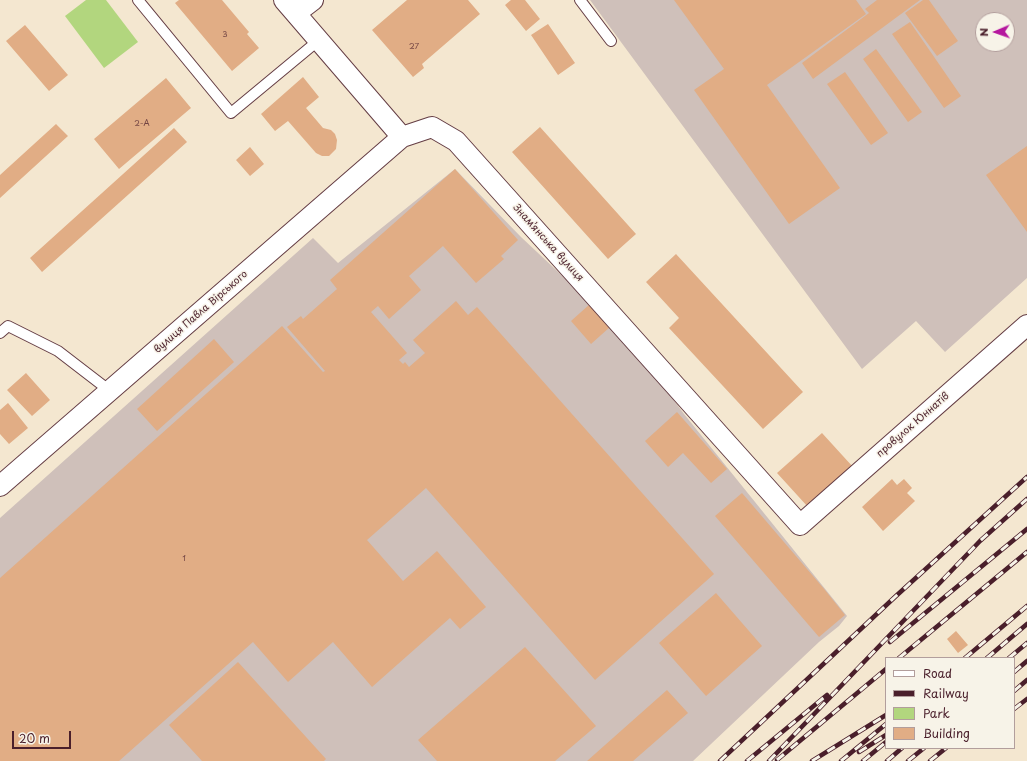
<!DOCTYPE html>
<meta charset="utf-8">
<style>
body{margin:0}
#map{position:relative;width:1027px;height:761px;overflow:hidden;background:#f4e7d0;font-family:"Playpen Sans",sans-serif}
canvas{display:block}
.legend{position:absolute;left:885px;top:657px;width:130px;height:92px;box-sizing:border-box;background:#f7f3e8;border:1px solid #b29e9c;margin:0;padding:5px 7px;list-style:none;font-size:12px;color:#4a1f2b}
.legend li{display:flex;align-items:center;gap:8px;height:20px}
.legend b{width:20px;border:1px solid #b29e9c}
.north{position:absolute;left:975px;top:12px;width:40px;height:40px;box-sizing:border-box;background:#f7f3e8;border:1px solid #b29e9c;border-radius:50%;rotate:268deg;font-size:11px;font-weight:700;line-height:16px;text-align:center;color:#4a1f2b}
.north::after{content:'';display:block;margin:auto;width:14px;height:18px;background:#b5179e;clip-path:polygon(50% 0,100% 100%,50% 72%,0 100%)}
.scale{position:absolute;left:12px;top:731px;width:59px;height:18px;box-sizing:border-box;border:2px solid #4a1f2b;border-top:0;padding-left:5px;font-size:12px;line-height:14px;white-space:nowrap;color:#4a1f2b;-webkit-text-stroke:3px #f7f3e8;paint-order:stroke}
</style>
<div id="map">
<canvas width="1027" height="761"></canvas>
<ul class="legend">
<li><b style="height:5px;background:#fff"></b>Road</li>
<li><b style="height:5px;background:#4a1f2b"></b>Railway</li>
<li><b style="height:11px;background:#b2d67e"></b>Park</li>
<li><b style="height:11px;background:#e1ad85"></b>Building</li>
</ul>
<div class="north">N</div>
<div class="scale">20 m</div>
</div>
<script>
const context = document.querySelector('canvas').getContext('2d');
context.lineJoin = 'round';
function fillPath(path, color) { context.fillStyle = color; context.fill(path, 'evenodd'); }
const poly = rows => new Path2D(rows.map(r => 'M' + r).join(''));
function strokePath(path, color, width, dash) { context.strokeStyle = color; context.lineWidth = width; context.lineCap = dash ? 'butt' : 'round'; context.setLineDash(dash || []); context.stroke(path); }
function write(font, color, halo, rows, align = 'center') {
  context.font = font + ' "Playpen Sans",sans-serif'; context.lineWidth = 3; context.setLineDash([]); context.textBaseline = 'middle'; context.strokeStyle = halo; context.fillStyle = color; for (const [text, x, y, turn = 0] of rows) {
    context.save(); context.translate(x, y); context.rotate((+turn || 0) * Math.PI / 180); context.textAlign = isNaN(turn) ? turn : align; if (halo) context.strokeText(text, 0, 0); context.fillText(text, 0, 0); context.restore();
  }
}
const industrial = poly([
 [590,0,1027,0,1027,278,945,352,916,321,862,369],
 [983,20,1007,20,1007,44,983,44],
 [455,169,521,237,586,298,654,373,684,414,847,616,839,626,819,642,693,761,0,761,0,518,313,238,338,263]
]);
const green = poly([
 [86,0,106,0,138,42,104,68,65,16]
]);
const building = poly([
 [179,0,222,0,249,32,247,34,259,48,232,71,175,3],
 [407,0,468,0,480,14,422,64,424,68,413,77,372,30],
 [511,0,525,0,540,19,526,31,505,5],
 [674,0,856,0,866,14,767,85,840,188,789,224,694,90,724,69],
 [877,0,920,0,813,79,802,63,869,13,865,9],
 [923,0,929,0,958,41,937,56,905,13],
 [910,22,961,96,944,108,892,34],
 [548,24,575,63,558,75,531,35],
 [25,25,68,75,49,91,6,41],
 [876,49,922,112,908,122,863,59],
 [845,72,888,133,871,145,827,84],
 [303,77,319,97,306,108,323,128,331,130,335,134,337,140,336,149,329,156,322,156,316,153,288,121,275,131,261,114],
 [166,78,191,108,119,169,94,139],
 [56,124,68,136,0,198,0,175],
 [540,127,636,234,608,259,512,152],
 [174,128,187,142,42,272,30,258],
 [1027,146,1027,232,986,175],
 [250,147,264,164,250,176,236,160],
 [455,169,518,240,501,256,504,259,476,283,443,246,409,276,421,290,389,319,378,306,371,312,407,353,399,360,403,364,405,362,409,367,425,353,413,340,456,301,468,315,477,307,714,574,595,680,426,488,367,540,403,581,437,551,486,607,460,629,450,618,372,687,333,642,288,682,253,642,119,761,0,761,0,578,282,326,323,372,325,371,287,327,301,316,303,319,337,289,330,280],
 [676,254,803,392,763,429,669,328,679,318,646,282],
 [590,304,610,327,591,344,571,321],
 [214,339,234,362,157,431,137,409],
 [26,373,50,400,32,416,7,390],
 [8,403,28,428,9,444,0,434,0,410],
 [677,412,727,469,711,483,683,453,668,467,645,441],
 [822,433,853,467,808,507,777,473],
 [892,479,897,485,904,479,912,488,907,493,915,501,883,531,862,507],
 [742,493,825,590,845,615,819,637,715,516],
 [716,593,762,646,706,696,659,643],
 [956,631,968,645,958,653,947,639],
 [525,647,596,726,555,761,437,761,418,740],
 [238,662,326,759,324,761,202,761,169,725],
 [667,690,688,713,633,761,587,761]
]);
const service = poly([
 [138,0,231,113,319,40],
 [580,0,611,41],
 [0,333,8,326,58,351,110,391]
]);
const minor = poly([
 [284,0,402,137,432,127,456,141,800,525,1027,325],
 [296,13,313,0],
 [0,486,402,137]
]);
const rail = poly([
 [890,642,1027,529],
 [899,658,1027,552],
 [965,658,1027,606],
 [987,658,1027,624],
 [1009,658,1027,643],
 [1014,672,1027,661],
 [1014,691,1027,680],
 [1014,709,1027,699],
 [859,752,886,735],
 [777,760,886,669],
 [720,761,896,596,1027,477],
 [747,761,827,695],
 [769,761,980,541,1027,499],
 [812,761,886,715],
 [841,761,886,724],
 [863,761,886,742],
 [887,761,902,748],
 [908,761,924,748],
 [930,761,946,748]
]);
const numberNames = [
 ["3",225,35],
 ["27",414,47],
 ["2-А",142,124],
 ["1",184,559]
];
const streetNames = [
 ["Знамʼянська вулиця",548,243,48],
 ["вулиця Павла Вірського",201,312,-41],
 ["провулок Юннатів",913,425,-41]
];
fillPath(industrial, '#cfc0ba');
fillPath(green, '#b2d67e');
fillPath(building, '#e1ad85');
strokePath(service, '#643d44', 12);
strokePath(minor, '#643d44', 22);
strokePath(service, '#fff', 10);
strokePath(minor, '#fff', 20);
strokePath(rail, '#4a1f2b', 4.5);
strokePath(rail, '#f7f3e8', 3, [9]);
write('8px', '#704242', null, numberNames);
write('10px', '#4a1f2b', '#f7f3e8', streetNames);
</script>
